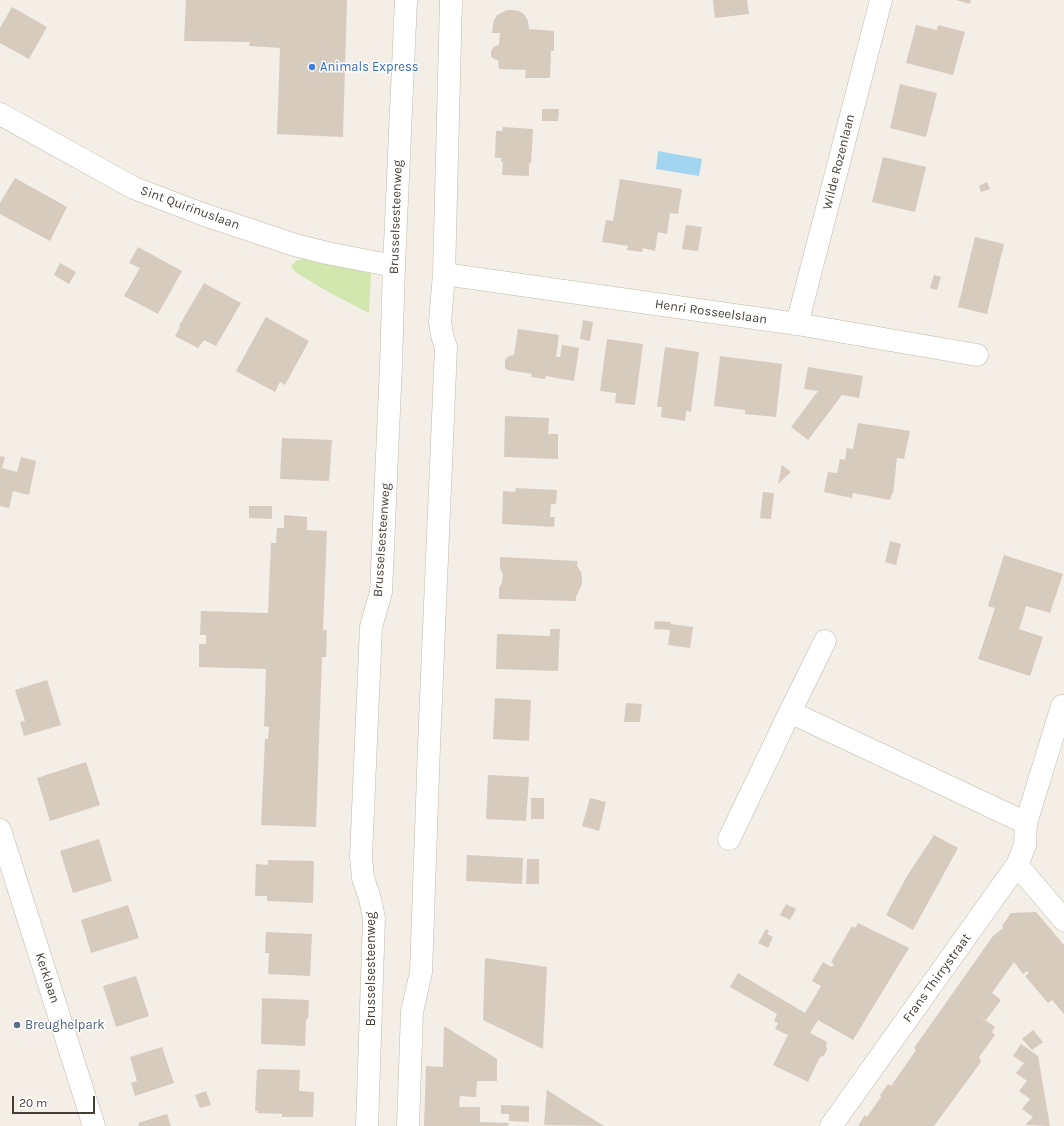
<!DOCTYPE html>
<style>
body{margin:0}
#map{position:relative;width:1064px;height:1126px;overflow:hidden;background:#f3eee6;font-family:Karla,sans-serif}
canvas{display:block}
.scale{position:absolute;left:12px;top:1096px;width:83px;height:18px;box-sizing:border-box;border:2px solid #453e35;border-top:0;padding-left:5px;font-size:12px;line-height:14px;white-space:nowrap;color:#453e35;-webkit-text-stroke:3px #fff;paint-order:stroke}
</style>
<div id="map">
<canvas width="1064" height="1126"></canvas>
<div class="scale">20 m</div>
</div>
<script>
const context = document.querySelector('canvas').getContext('2d');
context.lineJoin = 'round';
function fillPath(path, color) { context.fillStyle = color; context.fill(path, 'evenodd'); }
const poly = rows => new Path2D(rows.map(r => 'M' + r).join(''));
function strokePath(path, color, width, dash) { context.strokeStyle = color; context.lineWidth = width; context.lineCap = dash ? 'butt' : 'round'; context.setLineDash(dash || []); context.stroke(path); }
function write(font, color, halo, rows, align = 'center') {
  context.font = font + ' Karla,sans-serif'; context.lineWidth = 3; context.setLineDash([]); context.textBaseline = 'middle'; context.strokeStyle = halo; context.fillStyle = color; for (const [text, x, y, turn = 0] of rows) {
    context.save(); context.translate(x, y); context.rotate((+turn || 0) * Math.PI / 180); context.textAlign = isNaN(turn) ? turn : align; if (halo) context.strokeText(text, 0, 0); context.fillText(text, 0, 0); context.restore();
  }
}
const green = poly([
 [302,259,371,273,369,313,332,294,295,272,291,266,296,261]
]);
const water = poly([
 [658,151,702,159,699,176,656,169]
]);
const building = poly([
 [186,0,347,0,343,137,277,134,280,48,249,46,250,42,184,41],
 [713,0,747,0,749,14,715,18],
 [956,0,971,0,970,4],
 [12,7,47,27,29,59,0,43,0,28],
 [507,10,513,10,519,11,524,14,528,21,529,29,554,31,554,51,551,51,550,78,525,78,526,70,499,69,498,60,494,59,491,56,491,52,492,49,495,46,499,45,500,33,492,33,493,25,494,20,497,15],
 [916,25,937,30,938,25,965,32,953,75,906,63],
 [900,84,937,93,926,137,890,128],
 [542,109,559,109,558,121,542,121],
 [503,127,533,129,531,163,529,163,529,176,502,175,503,162,501,162,501,158,495,158,496,131,502,131],
 [883,157,926,167,915,212,872,202],
 [15,178,67,207,50,241,0,214,0,203],
 [620,179,682,189,678,214,670,213,667,234,658,232,655,251,643,248,642,252,627,250,628,246,602,242,606,220,613,221],
 [987,182,990,189,981,192,979,186],
 [686,225,702,227,698,251,682,249],
 [975,237,1004,244,987,314,958,307],
 [138,247,182,271,158,314,124,296,140,268,129,263],
 [60,263,76,272,69,284,54,275],
 [934,275,941,277,937,290,930,288],
 [204,283,241,303,216,346,204,340,198,348,175,336,180,327,179,326],
 [266,317,309,341,285,385,280,382,275,392,236,371],
 [583,320,593,322,590,341,580,339],
 [518,329,559,335,556,357,560,357,562,345,579,348,574,381,546,376,545,379,531,377,532,374,507,370,505,367,505,360,509,356,514,355],
 [607,339,643,344,635,405,615,403,616,393,600,391],
 [665,347,699,352,691,412,686,411,685,421,661,417,662,407,657,407],
 [720,356,782,364,776,417,745,414,745,410,714,406],
 [808,367,863,376,859,398,842,395,808,440,791,427,818,391,804,389],
 [505,416,549,418,548,434,558,434,558,459,504,457],
 [858,423,910,431,904,459,897,458,893,494,892,493,890,500,853,493,852,498,824,492,828,472,837,473,840,459,845,460,847,448,853,449],
 [282,438,332,440,329,481,280,479],
 [0,456,5,457,2,468,17,472,21,457,36,461,29,495,13,491,9,508,0,506],
 [782,465,791,472,778,484],
 [516,488,557,490,556,504,551,504,550,517,555,517,554,527,502,524,503,491,515,492],
 [763,492,774,493,771,519,760,518],
 [249,506,272,506,272,519,249,518],
 [284,515,307,517,307,530,327,531,323,630,327,630,326,657,322,657,316,827,261,825,265,739,268,739,269,727,264,726,266,669,199,667,199,644,206,644,206,635,200,635,201,611,268,613,271,543,276,543,277,528,284,528],
 [890,541,901,544,896,565,885,562],
 [1004,555,1063,574,1050,613,1026,606,1023,617,1019,629,1043,637,1030,676,978,659,995,608,988,606],
 [500,557,578,561,577,566,581,572,582,578,582,584,578,593,576,597,576,601,499,599,499,589,502,582,503,574,500,568],
 [655,621,671,622,671,624,693,627,690,648,668,645,670,630,654,629],
 [550,629,560,629,558,671,496,669,497,634,550,636],
 [47,680,61,725,24,736,20,722,25,721,15,690],
 [495,698,531,700,529,741,493,739],
 [626,703,642,704,640,722,624,722],
 [86,762,100,805,50,821,37,778],
 [488,775,529,777,526,821,486,819],
 [531,798,544,798,544,819,531,819],
 [590,798,606,802,599,831,582,826],
 [934,835,958,848,913,930,886,915,907,876],
 [99,839,112,881,73,893,60,851],
 [467,855,523,858,522,884,466,881],
 [527,859,539,859,539,884,526,884],
 [268,860,314,861,313,903,267,901,267,896,255,896,256,864,268,865],
 [786,904,796,909,790,920,780,915],
 [128,905,139,938,91,953,81,920],
 [1036,912,1064,945,1064,1014,1052,1000,1048,1003,1025,976,1029,973,1027,971,1023,974,1014,962,992,993,1001,1000,986,1020,966,1006,995,1027,992,1032,995,1035,979,1057,981,1062,934,1126,858,1126,865,1115,867,1117,881,1097,880,1095,888,1084,891,1086,916,1050,914,1048,993,936,1003,928,1002,926,1011,913],
 [858,923,909,948,853,1040,818,1020,810,1033,827,1042,826,1045,827,1049,824,1056,820,1057,808,1082,773,1065,788,1035,775,1029,778,1023,774,1021,777,1014,730,987,738,973,805,1013,821,986,812,981,823,962,832,967,834,964,831,962,852,926,855,928],
 [766,929,769,931,767,934,773,937,768,948,758,943],
 [266,932,312,934,310,976,268,974,269,953,265,953],
 [485,958,547,967,543,1049,483,1020],
 [136,976,149,1016,116,1027,103,986],
 [262,998,309,1000,308,1019,306,1019,305,1046,261,1044],
 [444,1026,497,1059,497,1081,477,1081,476,1097,460,1096,459,1107,480,1107,480,1122,509,1123,508,1126,424,1126,426,1066,443,1067],
 [1033,1030,1043,1042,1032,1050,1022,1039],
 [1021,1044,1038,1056,1050,1126,1025,1125,1033,1117,1022,1109,1030,1099,1019,1091,1027,1081,1016,1073,1024,1063,1013,1056],
 [162,1047,174,1083,135,1096,131,1083,137,1081,130,1057],
 [259,1069,300,1070,299,1091,314,1092,313,1117,282,1117,282,1114,257,1113,258,1111,255,1111,257,1070,259,1070],
 [547,1090,580,1111,604,1126,544,1125],
 [206,1091,211,1105,200,1108,195,1095],
 [501,1105,529,1106,529,1122,509,1121,509,1114,501,1114],
 [167,1114,171,1126,139,1126,138,1123]
]);
const minor = poly([
 [0,114,134,188,202,214,295,245,327,253,394,266],
 [444,274,797,324,977,355],
 [797,324,881,0],
 [825,641,790,712,1026,823],
 [0,830,94,1126],
 [729,839,790,712],
 [1017,865,1064,920],
 [367,1126,374,918,370,899,363,878,361,856,371,627,381,592,391,365,394,266,406,0],
 [408,1126,412,1012,421,972,429,746,446,347,442,335,440,322,444,274,451,0],
 [831,1126,1017,865,1025,845,1026,823,1062,706]
]);
const markers = [
 [312,67,4,"#3f7fe0"],
 [17,1025,4,"#5c6f8a"]
];
const shopNames = [
 ["Animals Express",320,67]
];
const streetNames = [
 ["Wilde Rozenlaan",839,162,-76],
 ["Sint Quirinuslaan",190,208,20],
 ["Brusselsesteenweg",396,217,-88],
 ["Henri Rosseelslaan",711,312,8],
 ["Brusselsesteenweg",382,540,-86],
 ["Brusselsesteenweg",371,969,-90],
 ["Kerklaan",47,978,72],
 ["Frans Thirrystraat",937,978,-54]
];
const serviceNames = [
 ["Breughelpark",25,1025]
];
fillPath(green, '#d2e7ae');
fillPath(water, '#a2d6f0');
fillPath(building, '#d7cbbe');
strokePath(minor, '#c1b8ab', 23);
strokePath(minor, '#fff', 22);
for (const [x, y, r, color] of markers) { const dot = new Path2D(); dot.arc(x, y, r, 0, 2 * Math.PI); context.fillStyle = color; context.fill(dot); strokePath(dot, '#fff', 1.5); }
write('13px', '#366cbe', '#fff', shopNames, 'left');
write('13px', '#453e35', '#fff', streetNames);
write('13px', '#4e5e75', '#fff', serviceNames, 'left');
</script>
